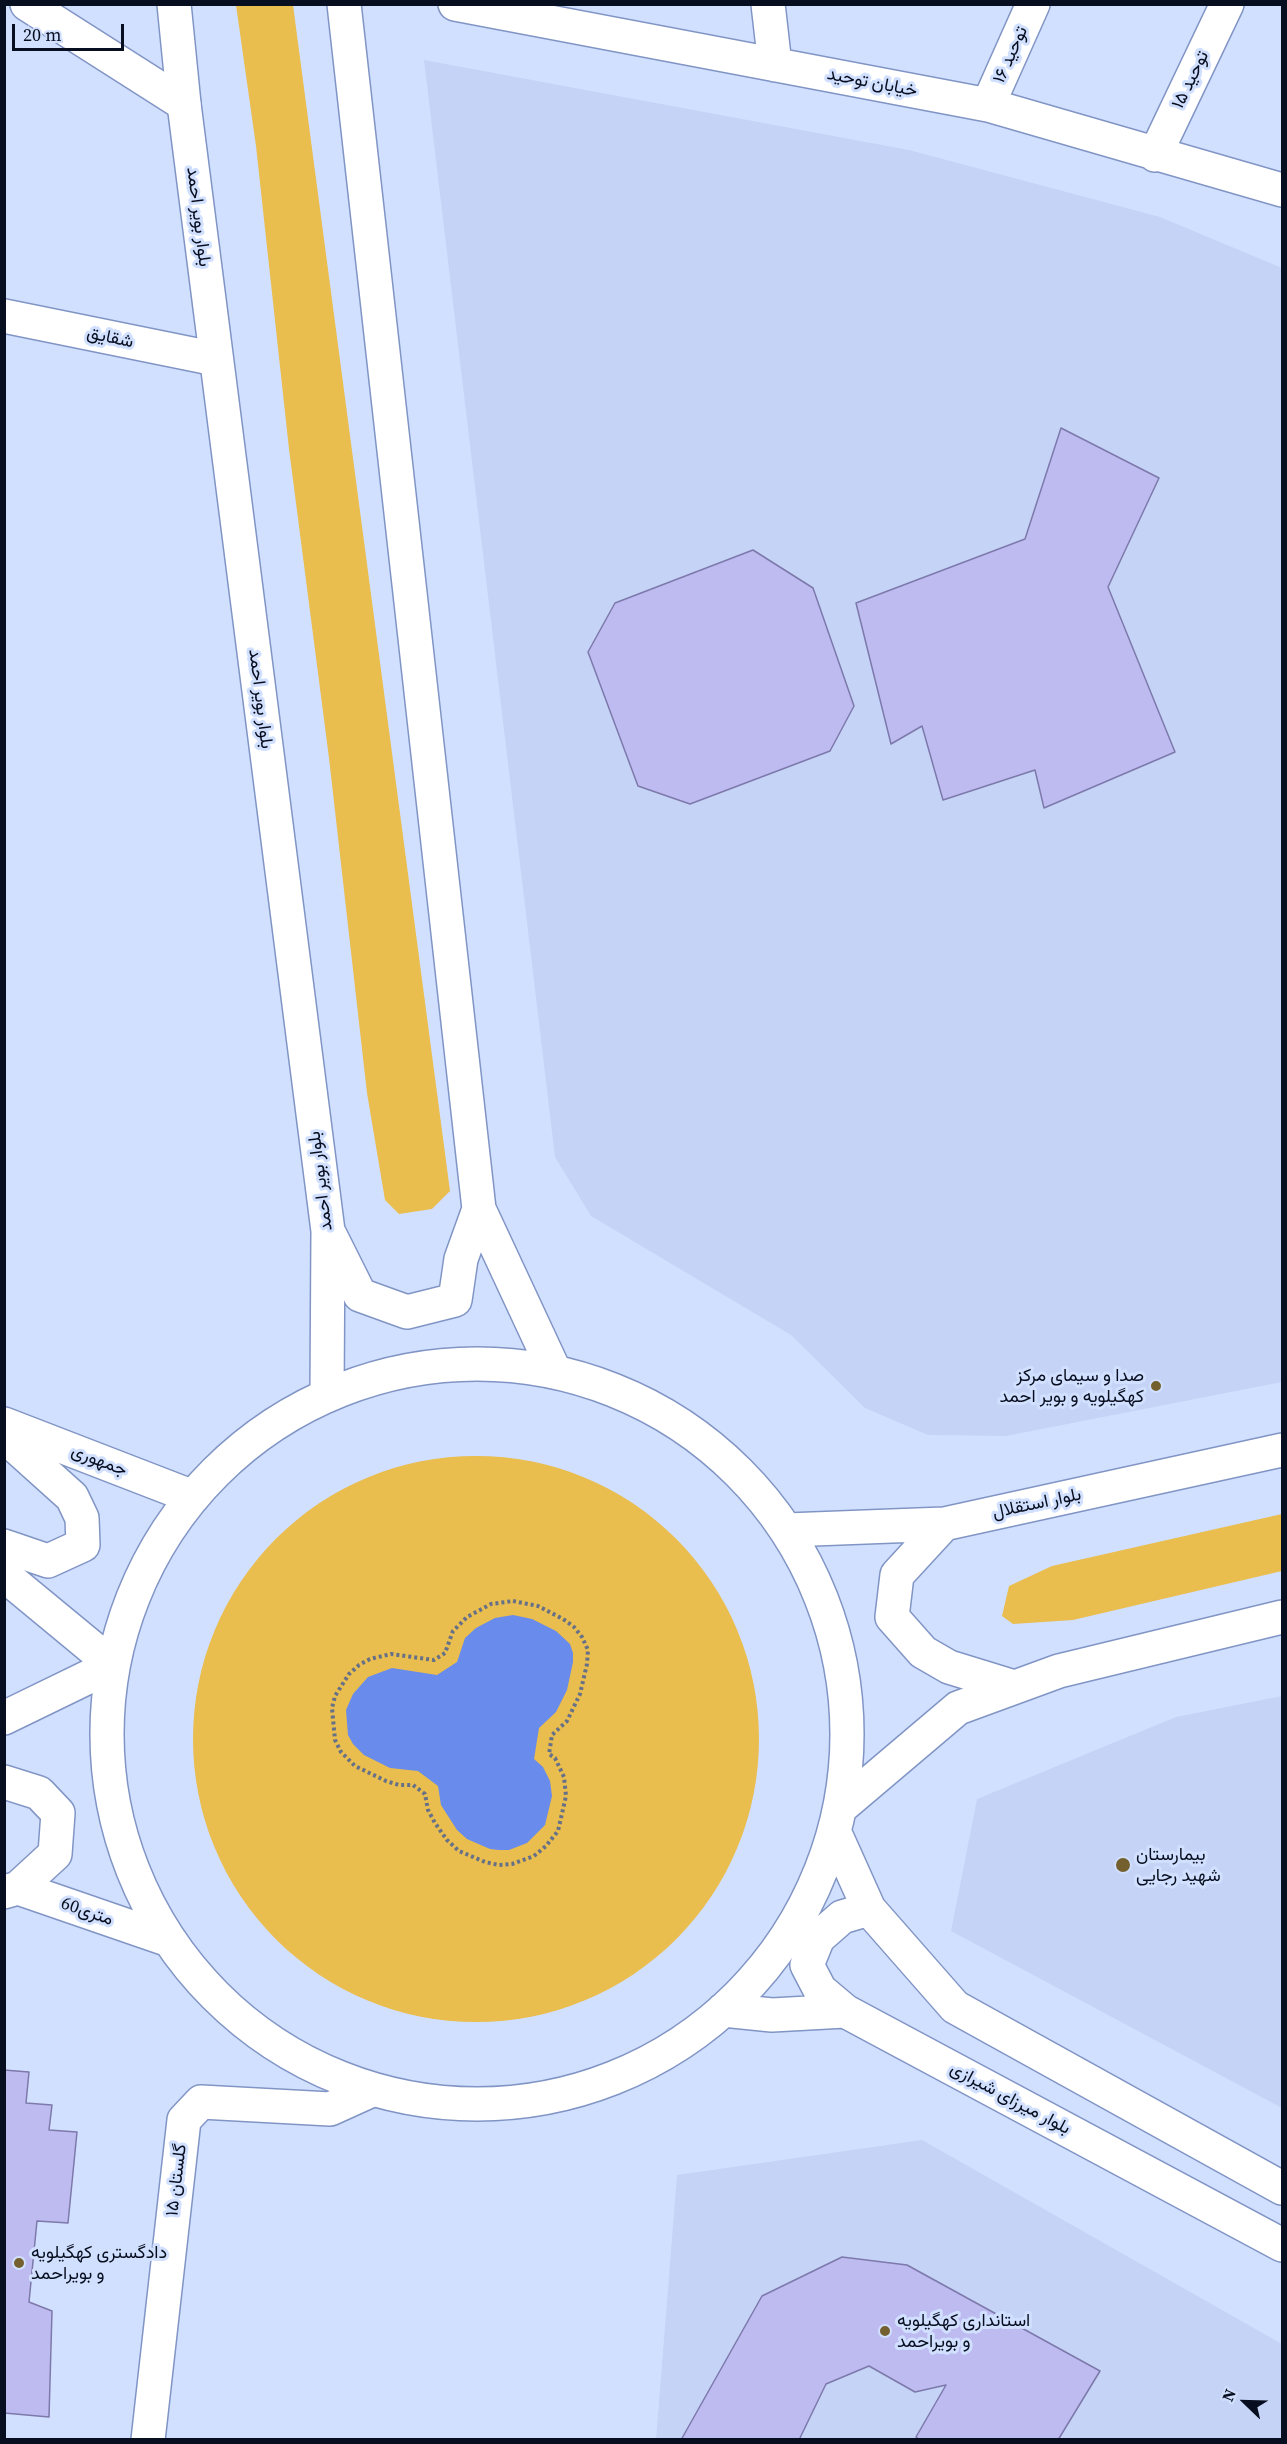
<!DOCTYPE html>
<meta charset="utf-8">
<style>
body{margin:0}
#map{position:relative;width:1287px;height:2444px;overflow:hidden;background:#d2e0ff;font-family:"Source Serif 4",serif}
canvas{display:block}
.frame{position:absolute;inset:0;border:6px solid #070e1f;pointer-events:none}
.north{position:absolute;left:1215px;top:2372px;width:60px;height:60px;-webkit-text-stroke:4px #d2e0ff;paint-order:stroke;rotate:293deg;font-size:16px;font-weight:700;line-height:24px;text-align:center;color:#070e1f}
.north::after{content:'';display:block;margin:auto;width:21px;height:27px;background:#070e1f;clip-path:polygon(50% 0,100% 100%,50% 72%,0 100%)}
.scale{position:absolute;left:12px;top:24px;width:112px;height:27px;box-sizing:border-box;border:3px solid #070e1f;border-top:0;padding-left:8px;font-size:18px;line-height:21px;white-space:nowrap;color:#070e1f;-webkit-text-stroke:4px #d2e0ff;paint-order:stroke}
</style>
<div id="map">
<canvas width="1287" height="2444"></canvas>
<div class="frame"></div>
<div class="north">N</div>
<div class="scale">20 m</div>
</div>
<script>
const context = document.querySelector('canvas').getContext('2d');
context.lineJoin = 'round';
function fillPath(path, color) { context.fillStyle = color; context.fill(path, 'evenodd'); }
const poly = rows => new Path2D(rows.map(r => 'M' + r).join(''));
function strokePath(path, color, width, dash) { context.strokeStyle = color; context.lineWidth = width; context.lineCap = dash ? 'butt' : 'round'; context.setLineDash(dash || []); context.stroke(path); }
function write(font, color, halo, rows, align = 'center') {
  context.font = font + ' "Source Serif 4",Vazirmatn,serif'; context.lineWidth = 6; context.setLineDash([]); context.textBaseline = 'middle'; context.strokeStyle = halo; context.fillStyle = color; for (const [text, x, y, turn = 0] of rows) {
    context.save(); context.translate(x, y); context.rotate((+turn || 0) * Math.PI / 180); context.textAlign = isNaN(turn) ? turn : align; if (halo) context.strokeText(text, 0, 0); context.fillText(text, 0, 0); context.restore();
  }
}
const built = poly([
 [424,60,909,150,1160,217,1282,268,1282,1382,1006,1436,928,1435,865,1408,791,1335,591,1216,555,1157],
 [1282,1696,1282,2108,951,1931,977,1799,1176,1717],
 [922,2140,1282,2344,1282,2439,656,2440,677,2175]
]);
const green = poly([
 [236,5,293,5,450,1191,432,1209,399,1214,385,1200,367,1093,329,758,289,449,256,146],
 '193 1739a283 283 0 1 1 566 0a283 283 0 1 1-566 0Z',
 [1282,1514,1282,1571,1073,1620,1013,1624,1002,1616,1009,1586,1052,1566]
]);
const water = poly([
 [513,1615,532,1619,556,1631,570,1644,573,1653,573,1662,567,1690,556,1712,539,1728,534,1759,543,1767,550,1781,552,1796,545,1825,527,1843,509,1850,499,1850,490,1849,467,1839,457,1830,441,1805,438,1786,418,1771,390,1768,364,1755,353,1744,348,1735,346,1710,353,1694,368,1677,392,1668,437,1675,457,1662,465,1638,476,1628,495,1618]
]);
const building = poly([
 [1061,428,1159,478,1108,587,1175,752,1044,808,1035,770,943,800,922,726,891,744,856,603,1025,539,1061,428],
 [753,550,813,588,854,706,830,751,690,804,638,786,588,652,615,603,753,550],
 [4,2070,29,2072,26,2103,52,2105,49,2130,77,2132,68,2223,37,2221,29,2302,52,2311,49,2417,4,2413,4,2070],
 [842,2257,907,2265,1100,2371,1058,2440,920,2440,916,2437,946,2385,915,2392,869,2366,826,2384,799,2440,681,2440,762,2296,842,2257]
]);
const path = poly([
 [513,1601,538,1606,563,1619,574,1627,582,1637,588,1650,587,1664,580,1694,567,1721,552,1735,549,1754,555,1758,564,1777,566,1796,558,1831,546,1846,534,1856,512,1864,499,1865,485,1862,459,1851,447,1840,435,1823,428,1810,425,1794,413,1785,399,1785,386,1781,355,1766,341,1752,335,1740,332,1708,335,1696,349,1674,359,1665,370,1659,391,1654,434,1660,445,1653,453,1631,467,1617,491,1604,513,1601]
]);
const minor = poly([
 [27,4,184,104],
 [455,4,988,105,1282,190],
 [768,4,775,65],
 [988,105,1033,4],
 [1155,155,1227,4],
 [4,316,216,359],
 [148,2440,184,2120,201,2102,330,2109,372,2090]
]);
const major = poly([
 [174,4,184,104,328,1231,327,1395],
 [344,4,479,1209,554,1370],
 [330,1235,360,1295,407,1312,455,1300,461,1259,479,1209],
 '107 1734a370 370 0 1 1 740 0a370 370 0 1 1-740 0Z',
 [4,1424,193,1497],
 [4,1436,72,1497,82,1518,83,1545,48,1561,4,1546],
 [944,1524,897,1575,892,1617,923,1652,949,1667,1014,1687],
 [787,1530,944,1524,1282,1450],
 [4,1575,113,1665,4,1718],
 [4,1782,39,1793,58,1813,55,1854,18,1888],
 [840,1808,958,1708,1059,1671,1282,1617],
 [834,1831,869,1909,955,2007,1282,2188],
 [4,1892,18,1888,169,1940],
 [723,2010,772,2015,845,2011,1282,2245],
 [845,2011,820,1990,807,1965,818,1938,842,1917,869,1909]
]);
const markers = [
 [1156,1386,6,"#74602f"],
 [1123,1865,8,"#74602f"],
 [19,2263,6,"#74602f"],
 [885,2331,6,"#74602f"]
];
const streetNames = [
 ["توحید ۱۶",1011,55,-66],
 ["توحید ۱۵",1191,80,-64],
 ["خیابان توحید",872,83,11],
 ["بلوار بویر احمد",198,217,83],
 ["شقایق",110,338,12],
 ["بلوار بویر احمد",260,699,83],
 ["بلوار بویر احمد",321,1181,-97],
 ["جمهوری",99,1461,21],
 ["بلوار استقلال",1037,1504,-12],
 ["60متری",87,1912,19],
 ["بلوار میرزای شیرازی",1010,2099,28],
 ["گلستان ۱۵",177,2180,-83]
];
const poiNames = [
 ["صدا و سیمای مرکز",1144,1376,"right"],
 ["کهگیلویه و بویر احمد",1144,1397,"right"],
 ["بیمارستان",1136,1855],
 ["شهید رجایی",1136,1876],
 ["دادگستری کهگیلویه",31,2253],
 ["و بویراحمد",31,2274],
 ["استانداری کهگیلویه",897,2321],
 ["و بویراحمد",897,2342]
];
fillPath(built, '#c4d3f6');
fillPath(green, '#e9bd4e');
fillPath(water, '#688bec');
fillPath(building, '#bebbf1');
strokePath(building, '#7d79ab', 1.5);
strokePath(minor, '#8195c5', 36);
strokePath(major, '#8195c5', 36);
strokePath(path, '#667188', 4, [3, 3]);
strokePath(minor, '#fff', 33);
strokePath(major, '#fff', 33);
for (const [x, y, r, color] of markers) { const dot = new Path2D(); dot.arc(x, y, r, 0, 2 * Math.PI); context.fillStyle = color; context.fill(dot); strokePath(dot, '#d2e0ff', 2); }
write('18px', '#070e1f', '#d2e0ff', streetNames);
write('18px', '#070e1f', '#d2e0ff', poiNames, 'left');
</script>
